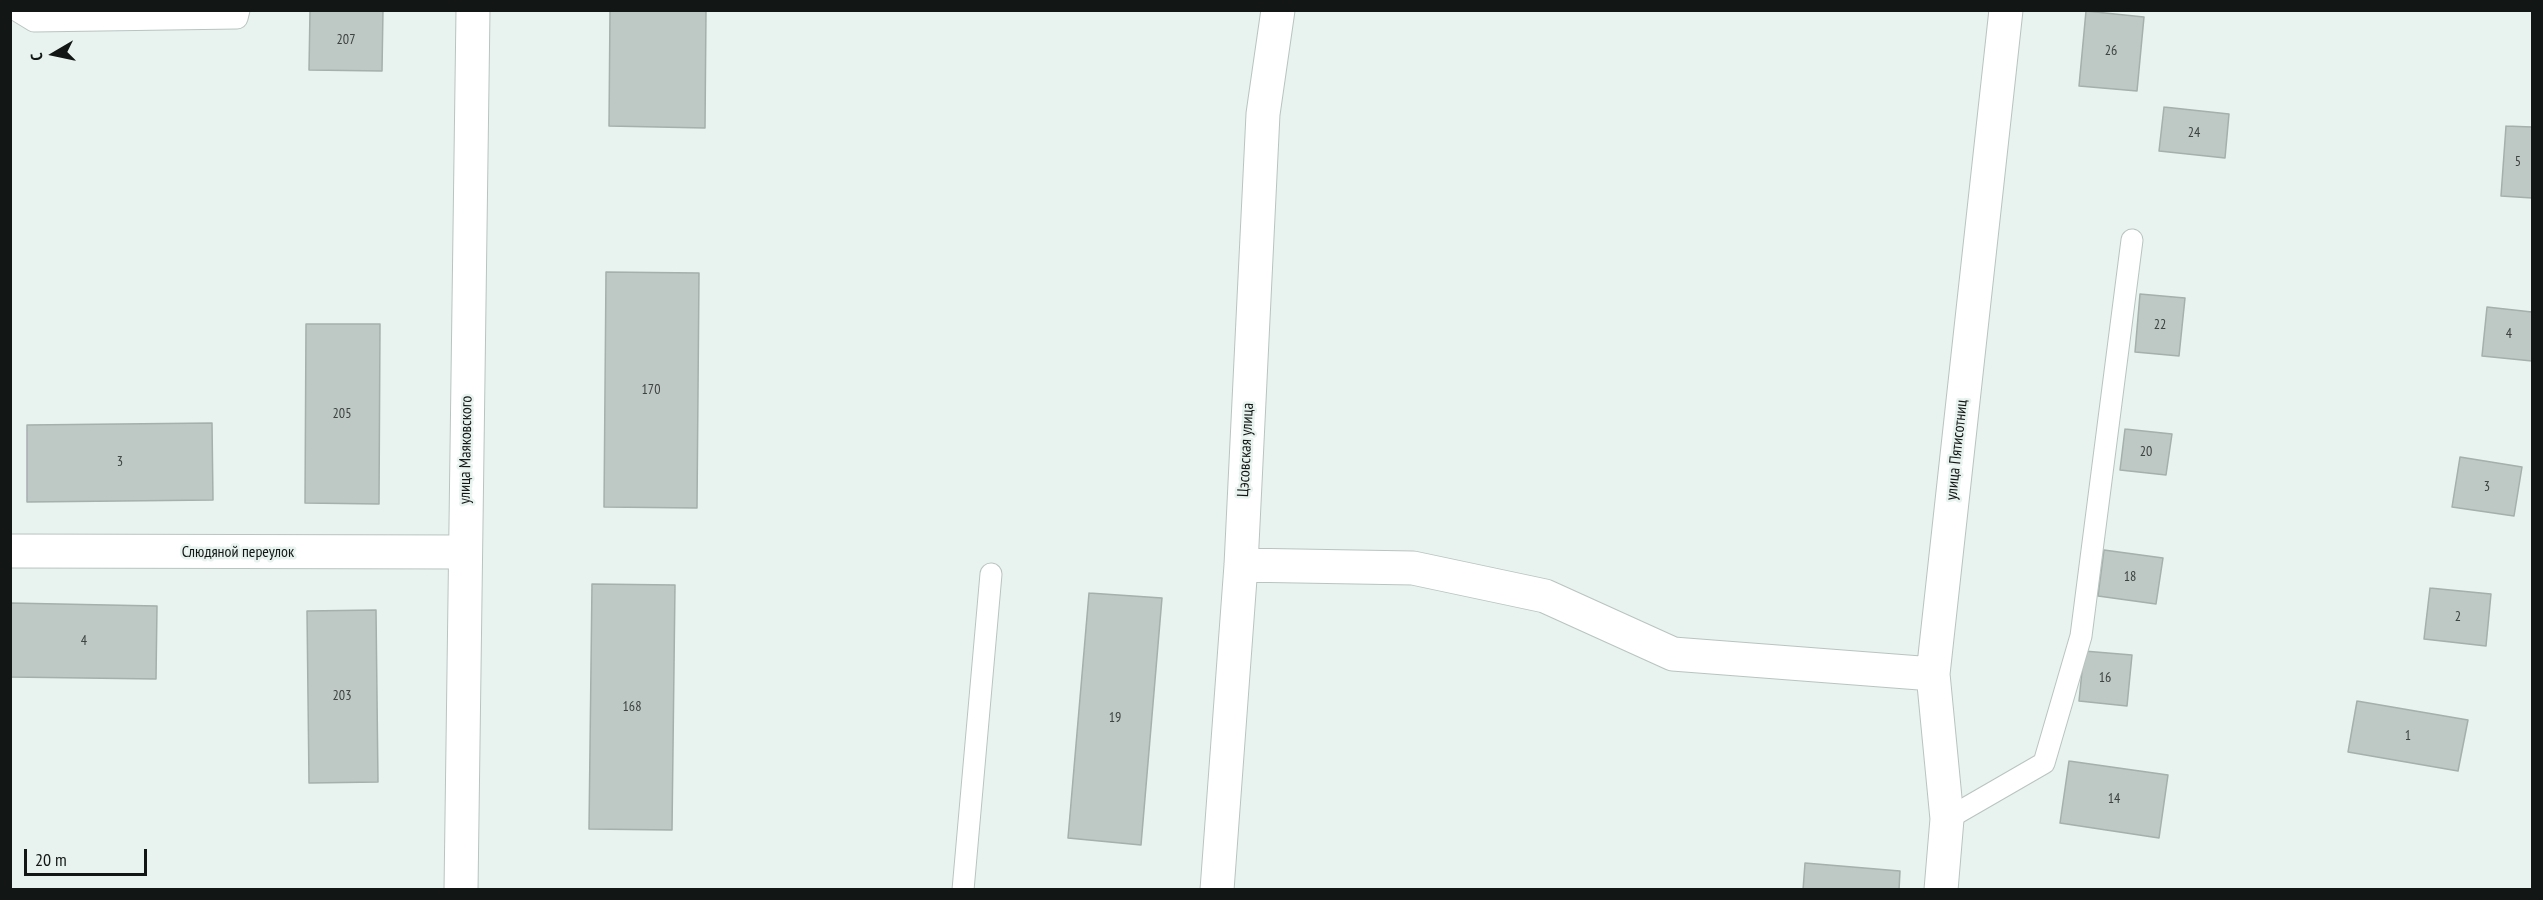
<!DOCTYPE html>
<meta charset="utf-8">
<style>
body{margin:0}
#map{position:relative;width:2543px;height:900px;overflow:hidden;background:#e8f3f0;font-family:"PT Sans Narrow",sans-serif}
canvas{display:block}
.frame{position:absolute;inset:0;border:12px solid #121615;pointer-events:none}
.north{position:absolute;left:24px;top:24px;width:60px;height:60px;-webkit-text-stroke:4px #e8f3f0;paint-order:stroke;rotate:261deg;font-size:16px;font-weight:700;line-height:24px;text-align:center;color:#121615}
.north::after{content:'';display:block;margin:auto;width:21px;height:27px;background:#121615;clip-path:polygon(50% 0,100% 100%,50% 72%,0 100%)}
.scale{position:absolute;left:24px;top:849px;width:123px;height:27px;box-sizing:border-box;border:3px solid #121615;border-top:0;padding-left:8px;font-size:18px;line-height:21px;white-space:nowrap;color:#121615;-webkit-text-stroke:4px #e8f3f0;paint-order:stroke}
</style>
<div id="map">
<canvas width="2543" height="900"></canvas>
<div class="frame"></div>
<div class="north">С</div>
<div class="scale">20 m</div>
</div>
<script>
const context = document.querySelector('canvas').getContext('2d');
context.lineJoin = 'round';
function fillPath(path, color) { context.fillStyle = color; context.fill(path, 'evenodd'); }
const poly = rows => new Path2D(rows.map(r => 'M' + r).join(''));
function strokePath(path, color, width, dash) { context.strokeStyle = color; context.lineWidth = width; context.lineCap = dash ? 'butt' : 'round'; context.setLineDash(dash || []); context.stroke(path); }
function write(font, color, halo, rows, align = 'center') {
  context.font = font + ' "PT Sans Narrow",sans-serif'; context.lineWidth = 5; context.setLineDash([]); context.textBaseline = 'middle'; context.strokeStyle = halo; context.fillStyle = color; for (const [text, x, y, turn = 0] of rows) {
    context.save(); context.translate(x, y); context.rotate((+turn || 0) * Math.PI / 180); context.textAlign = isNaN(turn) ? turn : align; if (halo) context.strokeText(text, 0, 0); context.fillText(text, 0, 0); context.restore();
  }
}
const building = poly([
 [310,10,383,10,382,71,309,70,310,10],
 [610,10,706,10,705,128,609,126,610,10],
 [2086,11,2144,17,2137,91,2079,86,2086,11],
 [2164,107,2229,114,2225,158,2159,151,2164,107],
 [2506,126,2532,127,2532,198,2501,196,2506,126],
 [606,272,699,273,697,508,604,507,606,272],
 [2140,294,2185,298,2179,356,2135,352,2140,294],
 [2487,307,2532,312,2532,361,2482,356,2487,307],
 [306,324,380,324,379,504,305,503,306,324],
 [212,423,213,500,27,502,27,425,212,423],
 [2125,429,2172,434,2166,475,2120,470,2125,429],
 [2460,457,2522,467,2514,516,2452,507,2460,457],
 [2104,550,2163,558,2156,604,2098,596,2104,550],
 [592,584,675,585,672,830,589,829,592,584],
 [2430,588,2491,594,2486,646,2424,639,2430,588],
 [1089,593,1162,598,1141,845,1068,838,1089,593],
 [10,603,157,606,156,679,10,677,10,603],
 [376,610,378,782,309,783,307,611,376,610],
 [2084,651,2132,655,2127,706,2079,701,2084,651],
 [2357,701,2468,720,2458,771,2348,752,2357,701],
 [2069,761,2168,775,2159,838,2060,823,2069,761],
 [1805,863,1900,871,1899,890,1803,890,1805,863]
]);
const service = poly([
 [16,10,34,21,237,18,239,10],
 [1947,819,2044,763,2081,636,2132,240],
 [963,890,991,574]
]);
const minor = poly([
 [10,551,465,552],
 [1241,565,1413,568,1545,596,1673,654,1933,674],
 [1217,890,1241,565,1263,114,1278,10],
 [1941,890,1947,819,1933,674,2006,10]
]);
const tertiary = poly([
 [461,890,473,10]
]);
const numberNames = [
 ["207",346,40],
 ["26",2111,51],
 ["24",2194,133],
 ["5",2518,162],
 ["22",2160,325],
 ["4",2509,334],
 ["170",651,390],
 ["205",342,414],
 ["20",2146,452],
 ["3",120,462],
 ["3",2487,487],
 ["18",2130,577],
 ["2",2458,617],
 ["4",84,641],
 ["16",2105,678],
 ["203",342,696],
 ["168",632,707],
 ["19",1115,718],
 ["1",2408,736],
 ["14",2114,799]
];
const streetNames = [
 ["улица Маяковского",466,450,-89],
 ["Цэсовская улица",1246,450,-87],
 ["улица Пятисотниц",1957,450,-84],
 ["Слюдяной переулок",238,552]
];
fillPath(building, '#bec8c5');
strokePath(building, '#a5afac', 1.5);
strokePath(service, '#b9c4c1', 23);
strokePath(minor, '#b9c4c1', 35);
strokePath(tertiary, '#b9c4c1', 35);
strokePath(service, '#fff', 21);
strokePath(minor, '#fff', 33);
strokePath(tertiary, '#fff', 33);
write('14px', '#3d4241', null, numberNames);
write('16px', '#121615', '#e8f3f0', streetNames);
</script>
